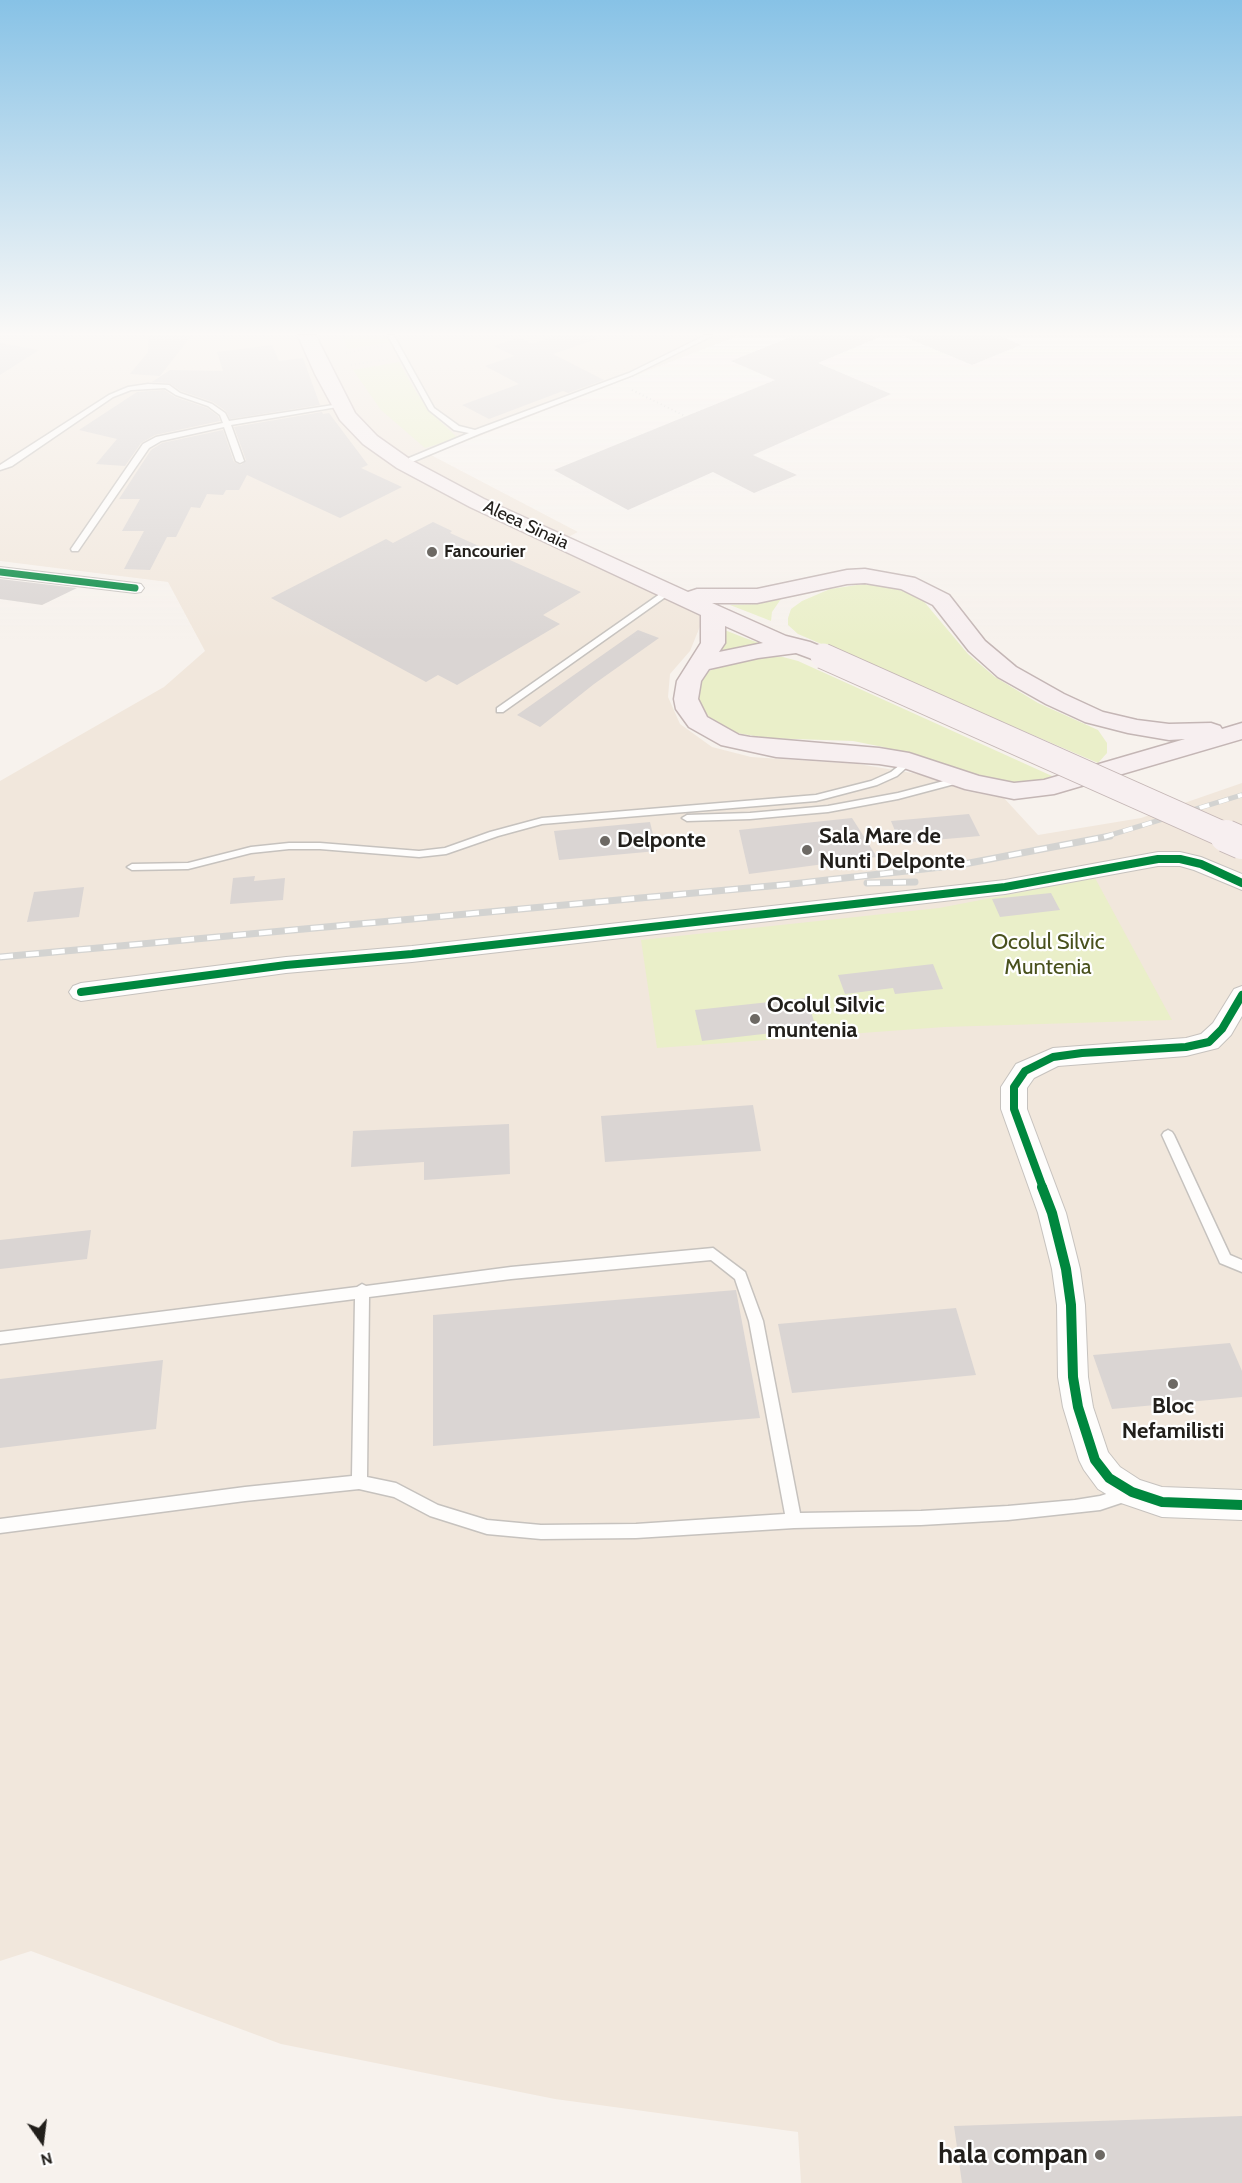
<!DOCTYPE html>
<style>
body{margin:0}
#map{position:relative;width:1242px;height:2183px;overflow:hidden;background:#f7f2ed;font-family:Cabin,sans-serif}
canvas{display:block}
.north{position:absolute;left:12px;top:2111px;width:60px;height:60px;-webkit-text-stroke:4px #fff;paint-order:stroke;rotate:166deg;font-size:16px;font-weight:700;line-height:24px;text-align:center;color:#221f1b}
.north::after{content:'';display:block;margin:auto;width:21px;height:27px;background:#221f1b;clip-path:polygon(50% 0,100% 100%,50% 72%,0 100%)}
</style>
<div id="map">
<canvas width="1242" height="2183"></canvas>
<div class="north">N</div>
</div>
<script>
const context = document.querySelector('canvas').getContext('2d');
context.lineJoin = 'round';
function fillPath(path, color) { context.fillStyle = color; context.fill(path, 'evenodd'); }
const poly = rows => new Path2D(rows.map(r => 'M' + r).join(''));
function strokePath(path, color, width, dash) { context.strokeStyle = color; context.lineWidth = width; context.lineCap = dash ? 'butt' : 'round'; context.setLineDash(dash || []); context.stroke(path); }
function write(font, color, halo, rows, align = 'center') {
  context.font = font + ' Cabin,sans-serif'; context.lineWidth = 4.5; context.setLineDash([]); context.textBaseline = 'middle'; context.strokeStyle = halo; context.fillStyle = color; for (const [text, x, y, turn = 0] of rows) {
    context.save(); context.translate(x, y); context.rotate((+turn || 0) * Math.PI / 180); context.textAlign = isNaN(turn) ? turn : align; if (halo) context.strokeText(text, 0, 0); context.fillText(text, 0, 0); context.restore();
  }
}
const built = poly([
 [0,336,737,336,431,455,578,532,556,543,703,615,701,624,690,651,670,674,668,697,680,724,712,747,751,757,858,764,918,774,966,791,1004,798,1038,835,1141,818,1242,783,1242,2183,801,2183,798,2132,555,2099,281,2044,31,1951,0,1961,0,781,164,687,205,651,168,582,0,561]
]);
const green = poly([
 [342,336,388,336,391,342,348,349],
 [399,362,414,389,431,413,458,438,425,448,381,410,353,370],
 [864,584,884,586,906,592,921,598,968,654,995,677,1038,703,1098,730,1107,743,1107,753,1098,763,798,634,788,625,788,618,791,609,802,601,830,589],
 [781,599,772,612,771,621,730,605,757,604],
 [722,629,745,638,765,645,714,655],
 [762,656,783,657,798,661,1052,776,1045,780,1018,783,992,779,883,747,853,741,766,738,737,733,709,717,700,705,697,688,709,671,732,662],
 [1095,878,1172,1020,944,1027,657,1048,641,940,939,908]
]);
const building = poly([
 [148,336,191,336,160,376,130,374,148,352],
 [553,336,597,336,597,339,553,354,604,380,568,393,563,391,489,419,462,405,519,384,485,366,514,356,494,346,519,337,532,344],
 [793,336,882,336,818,363,891,394,753,455,797,475,754,493,713,472,628,510,554,470,775,380,731,361],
 [903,336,1000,336,1021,345,972,365],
 [0,343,39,350,0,375],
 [272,345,279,361,303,358,320,405,230,419,226,411,213,402,181,391,169,383,152,382,170,370,223,371,217,352],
 [164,390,175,397,207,408,218,416,220,421,155,435,141,443,125,466,96,464,117,439,79,430,137,392],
 [322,412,323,414,329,413,368,465,361,468,402,487,340,518,247,475,239,490,226,490,223,495,207,494,200,508,191,507,176,537,167,537,150,570,124,569,144,531,122,531,140,499,119,499,151,450,162,443,223,430,234,462,241,465,246,460,234,427],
 [433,522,452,531,450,533,581,592,543,615,560,624,457,685,438,675,426,682,271,598,386,539,393,543],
 [0,579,77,588,42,605,0,599],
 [638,630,659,638,594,684,540,727,517,715],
 [969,814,980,836,900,843,891,821],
 [852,818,877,857,749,874,739,830],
 [650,822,657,851,559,860,554,831],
 [255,876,254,881,285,878,283,900,230,904,233,878],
 [84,887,79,917,27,922,34,892],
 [1051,893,1060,910,1000,917,992,899],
 [933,964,943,989,895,994,893,988,845,994,838,975],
 [807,998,816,1028,702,1041,695,1010],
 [753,1105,761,1151,605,1162,601,1116],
 [509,1124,510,1174,424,1180,424,1162,351,1167,353,1131],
 [91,1230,87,1259,0,1269,0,1240],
 [736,1290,760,1418,433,1446,433,1315],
 [956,1308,976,1375,792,1393,778,1324],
 [1230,1343,1242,1371,1242,1397,1112,1409,1093,1355],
 [163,1360,156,1429,0,1448,0,1379],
 [1242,2116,1242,2183,962,2183,954,2126]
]);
const path = poly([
 [346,353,383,346],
 [351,365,390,359],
 [632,390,685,416]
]);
const service = poly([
 [388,336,394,336,434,408,459,426,475,430,629,373,704,336,712,336,633,375,479,434,412,462,409,462,409,458,469,433,454,430,429,410,388,336],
 [148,384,169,385,180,393,212,404,225,413,229,421,340,404,343,406,231,425,244,461,240,463,236,461,224,427,161,441,149,448,78,551,72,551,71,549,143,444,156,437,223,423,220,415,208,406,176,395,165,388,131,390,113,397,12,466,0,470,0,465,109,395,128,387,148,384],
 [667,589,674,591,503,712,497,712,497,708,667,589],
 [909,758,914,761,897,776,877,785,816,801,542,824,498,836,446,854,419,857,320,849,289,849,251,853,188,869,132,870,127,867,132,864,188,863,251,847,289,843,320,843,419,851,445,848,490,832,542,818,816,795,871,781,891,772,909,758],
 [963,776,968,779,966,781,898,799,828,812,750,819,687,821,682,818,687,815,750,813,828,806,898,793,963,776],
 [1168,1130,1172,1132,1174,1135,1230,1255,1242,1260,1242,1272,1220,1263,1162,1135,1164,1132,1168,1130],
 [713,1248,745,1272,763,1321,800,1513,921,1511,1008,1506,1075,1500,1100,1496,1128,1487,1133,1489,1135,1494,1133,1499,1100,1510,1008,1520,921,1525,794,1528,636,1538,541,1539,487,1534,430,1516,394,1497,359,1489,245,1501,0,1533,0,1519,245,1487,352,1476,355,1299,0,1344,0,1332,357,1287,362,1284,366,1286,511,1267,713,1248],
 [711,1260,735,1279,749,1321,785,1514,636,1524,541,1525,487,1520,438,1505,396,1483,367,1477,369,1297,511,1279,711,1260]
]);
const minor = poly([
 [0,567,135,583,141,584,144,588,141,592,135,593,0,577,0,567],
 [1158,852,1180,852,1201,857,1242,874,1242,890,1194,870,1180,866,1158,866,1005,894,412,962,286,973,81,1001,73,998,69,992,73,986,81,983,286,957,412,946,1005,880,1158,852],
 [1242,986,1242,1016,1231,1035,1218,1048,1186,1056,1058,1066,1034,1078,1027,1088,1027,1109,1066,1213,1080,1269,1085,1305,1088,1377,1093,1407,1108,1452,1120,1467,1140,1480,1162,1487,1242,1490,1242,1520,1162,1517,1121,1503,1098,1489,1084,1470,1079,1460,1063,1407,1058,1377,1057,1305,1052,1269,1038,1213,1001,1109,1001,1087,1016,1064,1053,1048,1186,1038,1201,1034,1213,1023,1234,989,1242,986]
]);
const primary = poly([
 [298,336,316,336,355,413,377,436,411,460,484,499,688,592,697,589,757,589,847,570,865,569,915,578,949,595,985,641,1016,667,1064,694,1103,712,1137,720,1169,724,1211,723,1220,726,1222,729,1242,723,1242,739,1054,794,1014,799,965,789,904,768,879,764,776,757,721,745,689,727,676,709,674,699,677,681,701,643,701,615,470,507,397,468,363,444,340,420,315,374,298,336],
 [865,583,901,589,933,605,969,651,998,677,1046,704,1085,722,1128,733,1169,740,1185,739,1044,780,1014,783,979,776,909,753,879,748,750,737,739,735,707,717,698,699,701,681,709,669,758,658,796,653,823,663,832,661,835,656,832,651,810,642,786,636,712,603,757,603,847,584,865,583],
 [725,626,763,643,719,652,725,643,725,626]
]);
const railFar1 = poly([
 [1104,837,1242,795]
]);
const rail = poly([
 [867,883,915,882],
 [0,957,792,884,959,865,1110,836]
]);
const primaryBridgeFar1 = poly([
 [823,656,1229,837]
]);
const primaryBridge = poly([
 [1226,836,1242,843]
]);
const cyclewayFar2 = poly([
 [0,572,135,588]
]);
const cyclewayFar1 = poly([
 [81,992,286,965,412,954,1005,887,1158,859,1180,859,1201,864,1242,883],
 [1043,1188,1014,1109,1014,1087,1025,1071,1053,1057,1082,1053,1186,1047,1209,1042,1222,1029,1242,995]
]);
const cycleway = poly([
 [1042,1187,1052,1213,1066,1269,1071,1305,1073,1377,1078,1407,1095,1460,1109,1478,1132,1492,1162,1502,1242,1505]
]);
const markers = [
 [432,552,6,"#6d6964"],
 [605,841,6,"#6d6964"],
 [807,850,6,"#6d6964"],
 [755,1019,6,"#6d6964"],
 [1173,1384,6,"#6d6964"],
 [1100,2155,6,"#6d6964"]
];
const farStreetnames = [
 ["Aleea Sinaia",526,525,25]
];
const farPoinames = [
 ["Fancourier",444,552]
];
const poiNames = [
 ["Sala Mare de",819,837],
 ["Nunti Delponte",819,862],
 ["Delponte",617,841],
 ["Ocolul Silvic",767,1006],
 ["muntenia",767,1031],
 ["Bloc",1173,1407,"center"],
 ["Nefamilisti",1173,1432,"center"]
];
const parkNames = [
 ["Ocolul Silvic",1048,943],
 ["Muntenia",1048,968]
];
const nearPoinames = [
 ["hala compan",1088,2155]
];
fillPath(built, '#f1e7dc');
fillPath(green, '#eaefc9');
fillPath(building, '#dad5d3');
strokePath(service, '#c6c2be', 3);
strokePath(minor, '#c6c2be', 2);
strokePath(primary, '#c4b6b5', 3);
strokePath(path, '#dcdbd9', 2, [1, 3]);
fillPath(service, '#fefdfc');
fillPath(minor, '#fefdfc');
fillPath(primary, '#f7eff0');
strokePath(railFar1, '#d3d3d1', 5);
strokePath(rail, '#d3d3d1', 7);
strokePath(railFar1, '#fff', 4, [10]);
strokePath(rail, '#fff', 4.5, [13]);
strokePath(primaryBridgeFar1, '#c4b6b5', 27, []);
strokePath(primaryBridge, '#c4b6b5', 34, []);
strokePath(primaryBridgeFar1, '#f7eff0', 25);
strokePath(primaryBridge, '#f7eff0', 32);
strokePath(cyclewayFar2, '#00873e', 7);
strokePath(cyclewayFar1, '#00873e', 8);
strokePath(cycleway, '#00873e', 10);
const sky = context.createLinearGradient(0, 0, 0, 642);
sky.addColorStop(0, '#87c2e6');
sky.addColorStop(0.52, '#fbf9f7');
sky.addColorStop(1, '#fbf9f700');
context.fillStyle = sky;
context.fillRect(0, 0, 1242, 642);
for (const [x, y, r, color] of markers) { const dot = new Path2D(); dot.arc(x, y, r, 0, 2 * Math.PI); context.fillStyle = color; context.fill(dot); strokePath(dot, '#fff', 2); }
write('18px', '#221f1b', '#fff', farStreetnames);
write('bold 18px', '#221f1b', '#fff', farPoinames, 'left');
write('bold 22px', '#221f1b', '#fff', poiNames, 'left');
write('22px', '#49511d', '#fff', parkNames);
write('bold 27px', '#221f1b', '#fff', nearPoinames, 'right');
</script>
